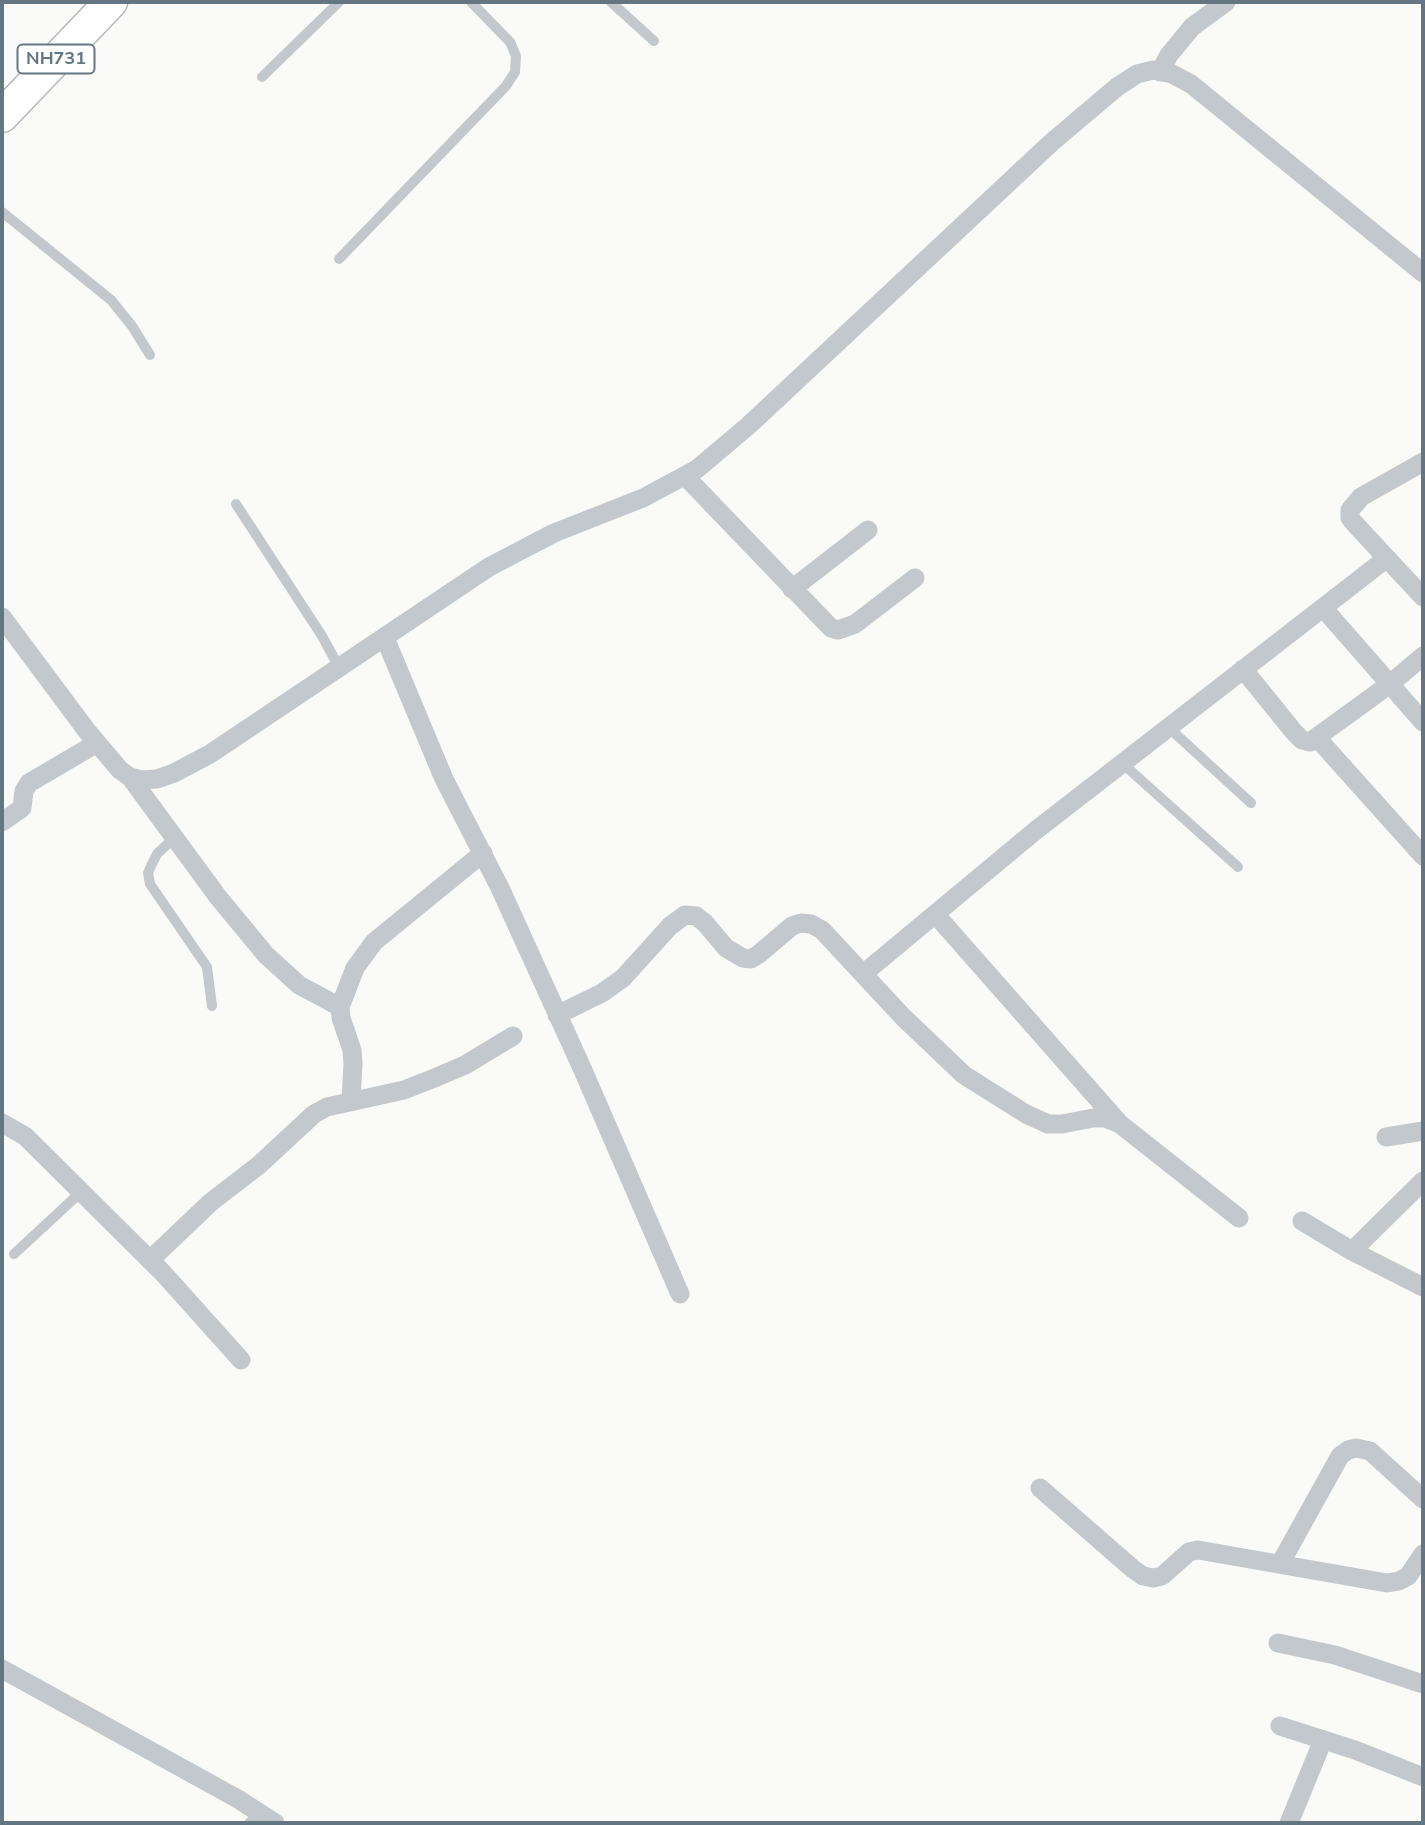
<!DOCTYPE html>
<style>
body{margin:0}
#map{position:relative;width:1425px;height:1825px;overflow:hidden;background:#fafaf8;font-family:Mulish,sans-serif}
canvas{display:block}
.frame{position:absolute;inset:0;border:4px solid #657683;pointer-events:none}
</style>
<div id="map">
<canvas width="1425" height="1825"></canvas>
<div class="frame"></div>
</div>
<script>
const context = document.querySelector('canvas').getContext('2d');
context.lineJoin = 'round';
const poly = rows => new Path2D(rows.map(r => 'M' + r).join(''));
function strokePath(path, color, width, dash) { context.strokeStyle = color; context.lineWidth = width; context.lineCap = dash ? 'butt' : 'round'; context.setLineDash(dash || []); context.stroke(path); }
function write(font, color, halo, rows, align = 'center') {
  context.font = font + ' Mulish,sans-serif'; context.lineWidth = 7; context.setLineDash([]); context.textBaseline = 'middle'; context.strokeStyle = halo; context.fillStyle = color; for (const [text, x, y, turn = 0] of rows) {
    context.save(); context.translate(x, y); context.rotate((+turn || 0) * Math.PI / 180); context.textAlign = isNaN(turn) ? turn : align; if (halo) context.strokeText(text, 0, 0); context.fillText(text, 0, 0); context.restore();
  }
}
const service = poly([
 [611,2,654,41],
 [262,77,339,2],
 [2,212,111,300,132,326,150,355],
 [339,259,506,86,515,72,516,56,510,42,471,2],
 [236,504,322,636,340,669],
 [1168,727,1251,803],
 [1122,763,1238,867],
 [175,837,157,854,151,866,148,873,150,884,207,967,212,1006],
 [14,1254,81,1192],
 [249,1823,261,1814]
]);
const minor = poly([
 [1160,72,1169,55,1192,27,1226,2],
 [1423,462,1361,497,1350,510,1350,518,1355,524,1423,597],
 [685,476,831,628,838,630,855,624,915,578],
 [792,589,868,530],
 [1324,609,1423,722],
 [2,617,87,731,120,770,130,777,141,780,157,779,174,773,210,754,489,567,554,533,643,498,697,469,748,426,1052,142,1117,87,1137,74,1153,70,1172,74,1191,84,1423,273],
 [385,638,444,779,500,888,582,1068,680,1294],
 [1243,669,1294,732,1302,740,1310,742,1390,684,1423,656],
 [1318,739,1423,856],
 [130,777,218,897,266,955,299,985,340,1007],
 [2,822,22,808,24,791,29,783,97,743],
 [936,915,1120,1124],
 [863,974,1035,831,1387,558],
 [557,1015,602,993,623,978,670,926,685,915,696,916,705,923,726,948,743,958,751,959,759,954,792,926,801,923,811,924,822,930,903,1017,964,1075,1026,1114,1048,1124,1062,1124,1093,1118,1105,1118,1120,1124,1239,1218],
 [351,1100,353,1064,352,1050,341,1018,340,1007,355,968,374,942,483,853],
 [2,1123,25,1136,163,1273,241,1360],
 [1386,1137,1423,1131],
 [1302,1221,1352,1251,1423,1287],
 [1352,1251,1423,1181],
 [150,1260,211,1202,259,1165,314,1114,327,1107,404,1090,432,1079,465,1065,513,1036],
 [1040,1488,1133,1569,1143,1576,1153,1578,1162,1576,1189,1552,1198,1550,1387,1583,1399,1581,1408,1576,1423,1554],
 [1280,1564,1340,1456,1348,1450,1356,1448,1370,1451,1423,1499],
 [1278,1643,1335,1655,1423,1684],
 [2,1669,238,1799,275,1823],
 [1280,1726,1355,1750,1423,1777],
 [1289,1823,1323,1740]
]);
const trunk = poly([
 [2,116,111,2]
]);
const shields = [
 [56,59,77]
];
const shieldNames = [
 ["NH731",56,59]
];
strokePath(trunk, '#b4b9bd', 35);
strokePath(service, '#c3c8cc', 10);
strokePath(minor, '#c3c8cc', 19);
strokePath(trunk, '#fff', 32);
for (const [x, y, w] of shields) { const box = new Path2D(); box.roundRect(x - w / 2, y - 14.5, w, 29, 5); context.fillStyle = '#fff'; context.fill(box); strokePath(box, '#657683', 2); }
write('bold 18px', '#657683', null, shieldNames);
</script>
